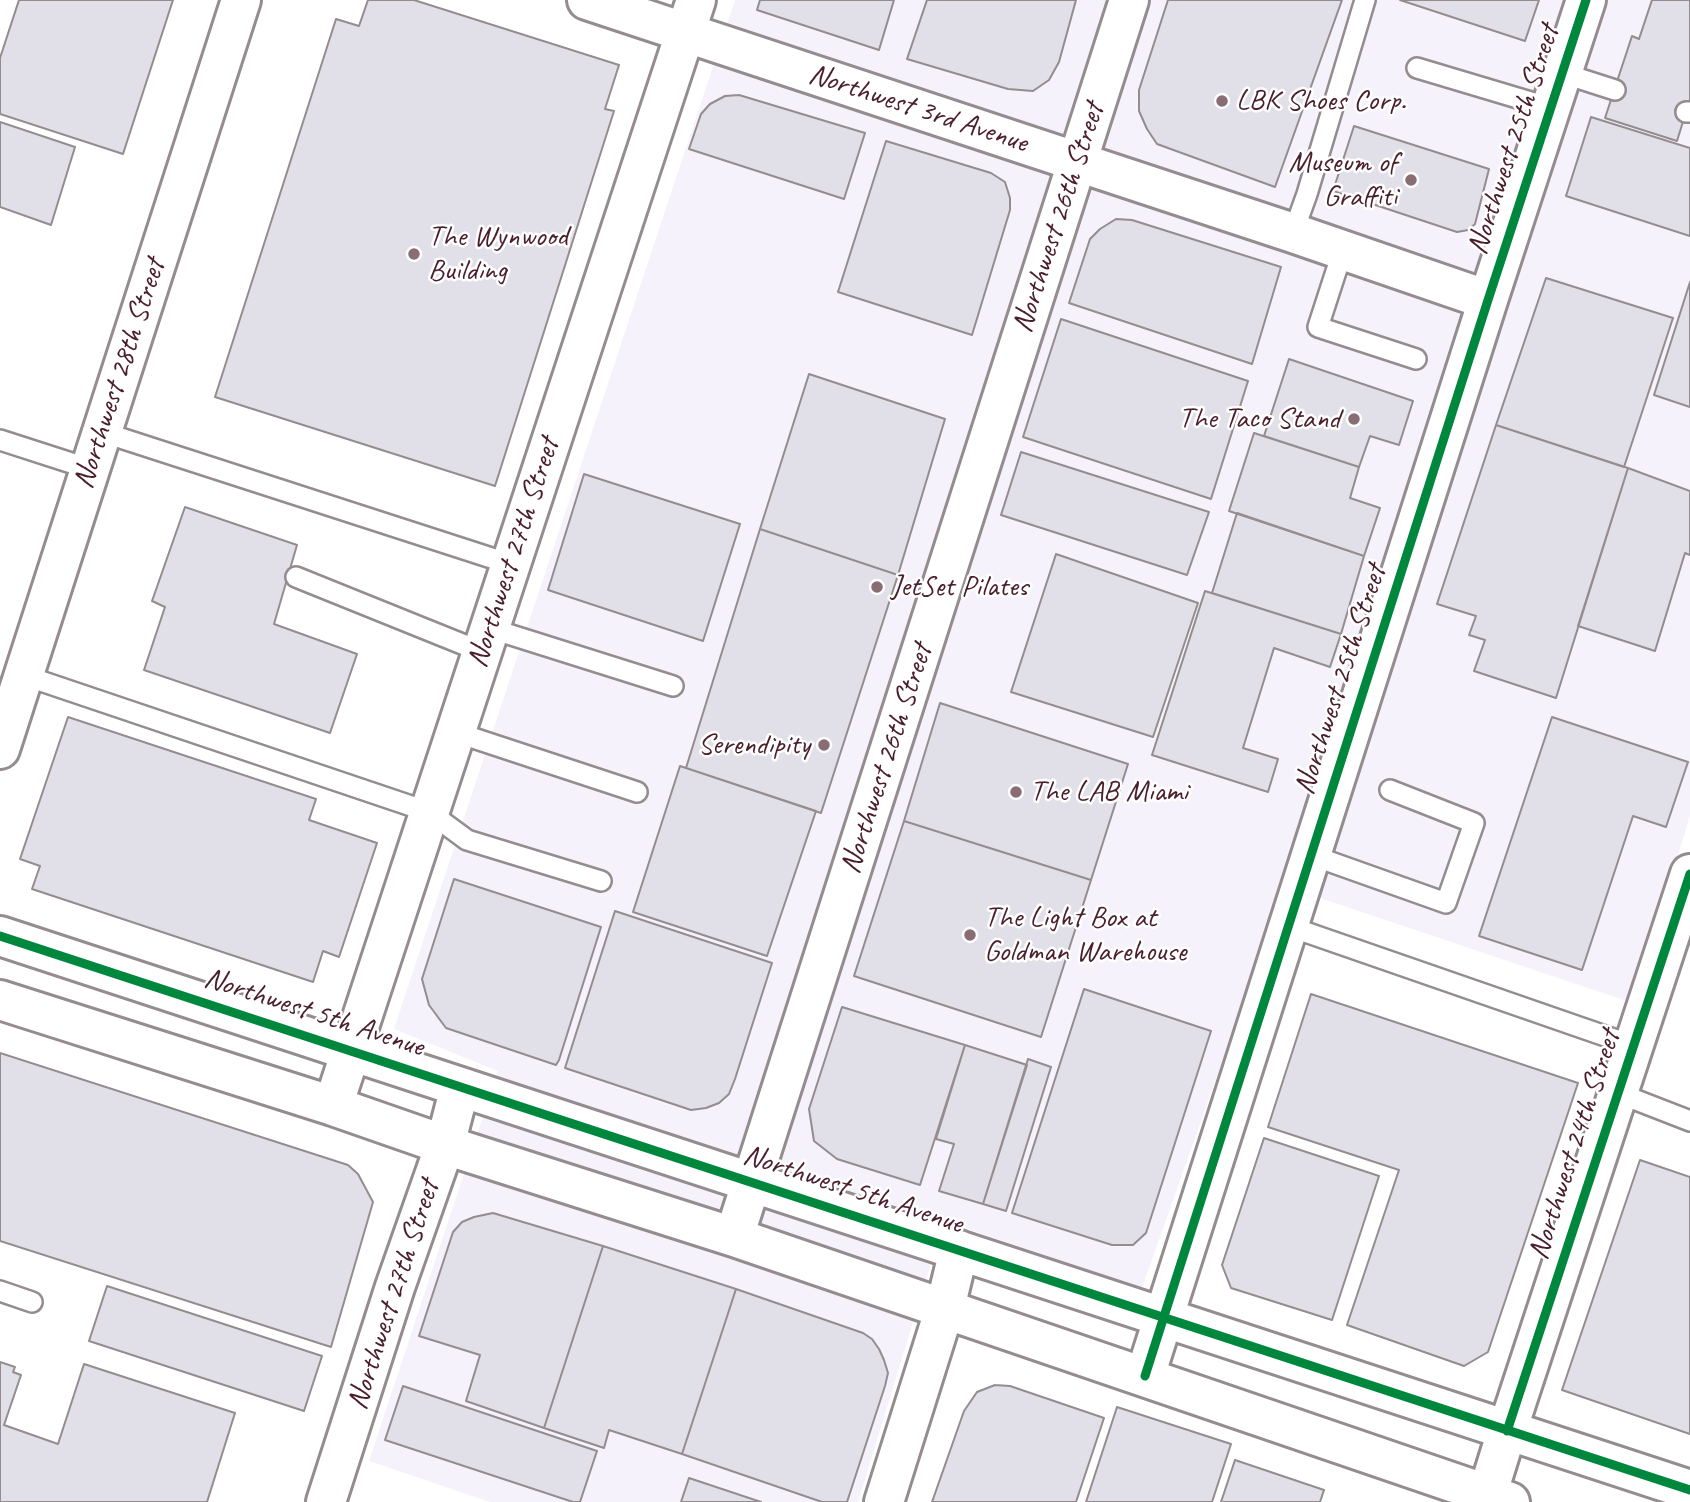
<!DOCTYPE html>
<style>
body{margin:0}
canvas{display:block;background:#fff}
</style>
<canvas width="1690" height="1502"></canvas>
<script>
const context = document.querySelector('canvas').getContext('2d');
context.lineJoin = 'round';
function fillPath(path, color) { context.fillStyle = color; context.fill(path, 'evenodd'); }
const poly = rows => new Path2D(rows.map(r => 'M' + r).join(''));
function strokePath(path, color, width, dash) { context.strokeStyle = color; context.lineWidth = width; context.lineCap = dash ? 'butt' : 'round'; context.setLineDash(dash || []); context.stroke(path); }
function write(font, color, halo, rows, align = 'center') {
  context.font = font + ' Caveat,sans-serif'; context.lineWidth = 5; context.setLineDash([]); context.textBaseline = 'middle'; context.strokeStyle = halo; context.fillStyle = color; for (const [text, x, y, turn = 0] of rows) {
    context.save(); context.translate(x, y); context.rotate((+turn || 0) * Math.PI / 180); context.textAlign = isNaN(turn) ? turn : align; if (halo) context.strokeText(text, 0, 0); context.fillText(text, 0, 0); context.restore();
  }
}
const built = poly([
 [735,0,1690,0,1690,816,1633,1003,1284,886,1142,1288,944,1221,858,1502,490,1502,369,1461,498,1071,394,1029]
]);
const building = poly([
 [19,0,173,0,123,154,0,114,0,58,19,0],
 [368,0,414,0,619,65,605,109,614,111,495,486,215,397,336,19,359,26,368,0],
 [760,0,894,0,879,50,757,10,760,0],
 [927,0,1076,0,1059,62,1049,80,1033,91,1008,89,907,59,927,0],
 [1168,0,1342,0,1275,187,1157,144,1147,129,1139,111,1139,90,1168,0],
 [1400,0,1539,0,1525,41,1400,0],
 [1652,0,1690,0,1690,99,1677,141,1605,118,1632,36,1639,39,1652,0],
 [739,95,865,133,844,199,689,149,701,114,710,104,725,96,739,95],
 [1591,117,1690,148,1690,236,1566,196,1591,117],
 [0,122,75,147,51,225,0,207,0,122],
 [1354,126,1489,169,1475,224,1468,230,1457,232,1333,191,1354,126],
 [886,141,991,173,1005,182,1010,198,1010,210,972,335,838,292,886,141],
 [1116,219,1132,220,1281,267,1252,364,1069,303,1090,239,1100,229,1116,219],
 [1546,278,1673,318,1624,467,1496,425,1546,278],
 [1690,282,1690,407,1654,395,1690,282],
 [1061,319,1248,381,1211,499,1023,437,1061,319],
 [1289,359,1413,401,1399,445,1370,436,1359,467,1264,436,1289,359],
 [809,374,945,419,898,575,760,529,809,374],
 [1496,425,1628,468,1556,698,1474,671,1485,640,1469,635,1476,616,1437,604,1496,425],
 [1254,433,1359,467,1350,498,1380,508,1364,556,1229,511,1254,433],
 [1021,452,1209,512,1187,575,1001,515,1021,452],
 [1628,468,1690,491,1690,555,1685,553,1655,651,1578,626,1628,468],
 [584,474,740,524,703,641,548,590,584,474],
 [185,507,297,545,274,624,357,654,330,733,144,670,165,607,152,601,185,507],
 [1237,513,1364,556,1341,634,1212,593,1237,513],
 [760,529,898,575,821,813,686,768,760,529],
 [1056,554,1198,603,1153,737,1011,692,1056,554],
 [1205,591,1341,634,1330,667,1274,648,1243,748,1278,759,1268,792,1152,755,1205,591],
 [940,703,1128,764,1091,880,904,821,940,703],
 [68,717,316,799,309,820,377,843,339,957,323,951,313,982,32,889,40,866,20,859,68,717],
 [1552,717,1688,762,1666,827,1633,816,1582,970,1479,936,1552,717],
 [680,766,816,811,767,956,633,912,680,766],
 [904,821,1091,880,1041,1037,854,976,904,821],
 [454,879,601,927,559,1060,556,1065,446,1028,429,1005,422,979,454,879],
 [615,911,772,963,735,1079,729,1094,719,1103,706,1108,691,1110,565,1068,615,911],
 [1084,989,1211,1031,1146,1233,1133,1245,1112,1245,1012,1213,1084,989],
 [1311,994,1578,1083,1488,1352,1464,1366,1347,1325,1399,1170,1268,1127,1311,994],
 [842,1007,965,1045,920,1185,837,1159,814,1141,809,1109,842,1007],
 [965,1045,1027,1065,983,1204,939,1191,954,1144,936,1139,965,1045],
 [0,1053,348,1165,358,1174,373,1202,331,1347,0,1241,0,1053],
 [1028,1059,1051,1067,1006,1211,983,1204,1028,1059],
 [1264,1138,1379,1176,1332,1320,1231,1288,1222,1265,1264,1138],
 [1640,1160,1690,1177,1690,1434,1562,1390,1640,1160],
 [493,1213,603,1246,544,1428,466,1401,480,1355,419,1336,453,1232,462,1222,474,1217,493,1213],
 [603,1246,736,1289,682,1454,609,1430,604,1448,544,1428,603,1246],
 [107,1286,322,1356,304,1411,89,1341,107,1286],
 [736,1289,863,1333,872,1339,879,1349,884,1360,888,1373,885,1386,847,1502,822,1502,682,1454,736,1289],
 [0,1362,15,1367,13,1372,21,1375,4,1425,58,1444,84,1364,235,1413,207,1502,0,1502,0,1362],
 [995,1385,1010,1386,1104,1418,1076,1502,932,1502,964,1411,977,1392,995,1385],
 [403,1386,597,1451,580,1502,573,1502,385,1440,403,1386],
 [1117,1407,1231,1444,1212,1502,1086,1502,1117,1407],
 [1235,1460,1324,1490,1320,1502,1221,1502,1235,1460],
 [689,1478,761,1502,681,1502,689,1478]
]);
const service = poly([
 [1417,68,1551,108],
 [1562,73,1615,90],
 [1686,112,1690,112],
 [1293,233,1307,194,1365,0],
 [1343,250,1318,327,1416,359],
 [102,432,510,564],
 [0,440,90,469],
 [296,577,482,652],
 [489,628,673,686],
 [23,675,429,812,467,840,601,881],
 [455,732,637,792],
 [1311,855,1446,903,1474,823,1390,790],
 [1288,926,1634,1046],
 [1618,1093,1690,1121],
 [0,1291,32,1302]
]);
const minor = poly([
 [587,0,1293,233,1488,300],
 [0,749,241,0],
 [0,936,1690,1490],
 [0,1000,333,1106,445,1145,734,1237,1510,1502],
 [333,1106,696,0],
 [734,1237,1129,0],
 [1145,1376,1488,300,1586,0],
 [326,1502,395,1287,445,1145,460,1087],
 [884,1502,945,1308,959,1250],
 [1485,1502,1507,1431,1690,874]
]);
const cycleway = poly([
 [0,936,1690,1490],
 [1145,1376,1488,300,1586,0],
 [1507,1431,1690,874]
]);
const markers = [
 [1222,101,7,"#896d75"],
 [1411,180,7,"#896d75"],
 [414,254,7,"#896d75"],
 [1354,419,7,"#896d75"],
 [877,587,7,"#896d75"],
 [824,745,7,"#896d75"],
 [1016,792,7,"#896d75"],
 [970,935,7,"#896d75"]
];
const poiNames = [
 ["LBK Shoes Corp.",1236,101],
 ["Museum of",1397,163,"right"],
 ["Graffiti",1397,197,"right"],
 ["The Wynwood",428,237],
 ["Building",428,271],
 ["The Taco Stand",1340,419,"right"],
 ["JetSet Pilates",891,587],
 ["Serendipity",810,745,"right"],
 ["The LAB Miami",1030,792],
 ["The Light Box at",984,918],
 ["Goldman Warehouse",984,952]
];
const streetNames = [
 ["Northwest 3rd Avenue",918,109,18],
 ["Northwest 25th Street",1514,140,-72],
 ["Northwest 26th Street",1059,218,-72],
 ["Northwest 28th Street",120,374,-72],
 ["Northwest 27th Street",514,553,-72],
 ["Northwest 25th Street",1341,680,-72],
 ["Northwest 26th Street",887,759,-72],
 ["Northwest 5th Avenue",314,1013,18],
 ["Northwest 24th Street",1575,1145,-72],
 ["Northwest 5th Avenue",853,1190,18],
 ["Northwest 27th Street",394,1295,-72]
];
fillPath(built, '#f5f2fb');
fillPath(building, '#e1dfe8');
strokePath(building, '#948c8e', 2);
strokePath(service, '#948c8e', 24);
strokePath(minor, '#948c8e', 44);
strokePath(service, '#fff', 19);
strokePath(minor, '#fff', 38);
strokePath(cycleway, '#00873e', 9);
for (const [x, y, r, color] of markers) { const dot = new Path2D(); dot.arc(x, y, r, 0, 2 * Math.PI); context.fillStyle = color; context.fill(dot); strokePath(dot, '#fff', 2.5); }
write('30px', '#4a1f2b', '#fff', poiNames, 'left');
write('30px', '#4a1f2b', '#fff', streetNames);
</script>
